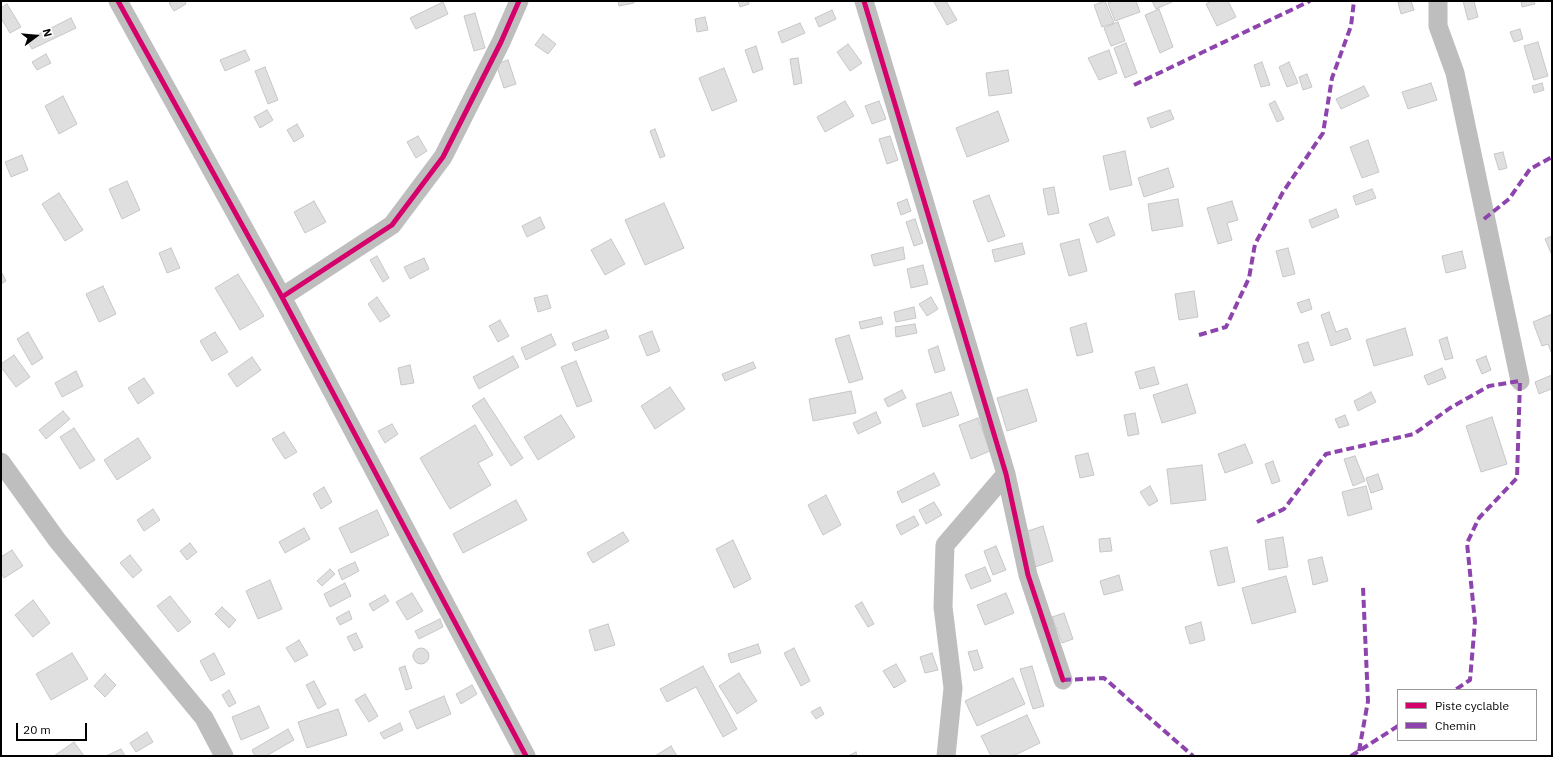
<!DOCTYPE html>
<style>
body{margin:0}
#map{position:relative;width:1553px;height:757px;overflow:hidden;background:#fff;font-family:"IBM Plex Sans",sans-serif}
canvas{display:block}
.frame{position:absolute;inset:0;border:2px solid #000;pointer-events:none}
.legend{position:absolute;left:1397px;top:689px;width:140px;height:52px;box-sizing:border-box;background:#fff;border:1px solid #999;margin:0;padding:5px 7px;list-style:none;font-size:12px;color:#000}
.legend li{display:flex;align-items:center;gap:8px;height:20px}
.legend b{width:20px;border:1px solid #999}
.north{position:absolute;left:16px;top:16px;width:40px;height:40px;-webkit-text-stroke:3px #fff;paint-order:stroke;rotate:74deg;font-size:11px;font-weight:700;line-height:16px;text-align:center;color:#000}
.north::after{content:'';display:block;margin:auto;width:14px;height:18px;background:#000;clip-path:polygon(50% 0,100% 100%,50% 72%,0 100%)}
.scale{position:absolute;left:16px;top:723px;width:71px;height:18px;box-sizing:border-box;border:2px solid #000;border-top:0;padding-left:5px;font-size:12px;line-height:14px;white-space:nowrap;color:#000;-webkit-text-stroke:3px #fff;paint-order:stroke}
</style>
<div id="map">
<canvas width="1553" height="757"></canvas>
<div class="frame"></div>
<ul class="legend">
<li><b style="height:5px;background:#d6006c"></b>Piste cyclable</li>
<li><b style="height:5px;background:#8e44ad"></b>Chemin</li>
</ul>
<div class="north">N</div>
<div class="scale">20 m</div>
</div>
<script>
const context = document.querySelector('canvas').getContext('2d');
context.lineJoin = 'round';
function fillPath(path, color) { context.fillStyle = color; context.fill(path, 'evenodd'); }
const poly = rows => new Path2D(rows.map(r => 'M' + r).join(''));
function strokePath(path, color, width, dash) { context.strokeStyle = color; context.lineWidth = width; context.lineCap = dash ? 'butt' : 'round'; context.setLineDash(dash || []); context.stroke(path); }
const building = poly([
 [173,1,185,1,186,4,174,11,169,3,173,1],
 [618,1,634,1,634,3,619,6,618,1],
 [738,1,748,1,749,4,740,7,738,1],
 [936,1,946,1,957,20,947,25,934,2,936,1],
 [1105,1,1114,23,1102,27,1094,5,1105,1],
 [1113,1,1136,1,1140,12,1115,21,1108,3,1113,1],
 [1152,1,1174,1,1156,9,1152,1],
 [1211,1,1228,1,1236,17,1217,26,1206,4,1211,1],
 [1411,1,1414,10,1401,14,1398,2,1411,1],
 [1463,1,1474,1,1478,17,1468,20,1463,1],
 [1521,1,1534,1,1535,4,1522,7,1521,1],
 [443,2,448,14,416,29,410,18,443,2],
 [7,4,21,27,10,33,1,18,1,8,7,4],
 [1159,9,1173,47,1160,53,1145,15,1159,9],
 [832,10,836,19,819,27,815,18,832,10],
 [475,13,485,48,474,51,464,16,475,13],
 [705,17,708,30,697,32,695,19,705,17],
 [71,18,76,28,32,49,27,40,71,18],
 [1118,22,1125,41,1111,46,1104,28,1118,22],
 [800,23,805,33,782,43,778,32,800,23],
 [1520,29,1523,39,1514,42,1510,32,1520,29],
 [543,34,556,44,548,54,535,45,543,34],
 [1538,42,1548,76,1534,80,1524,46,1538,42],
 [1126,43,1137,73,1125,78,1114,48,1126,43],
 [848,44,862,63,850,71,837,52,848,44],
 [756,46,763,69,753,73,745,50,756,46],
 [245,50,250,60,225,71,220,60,245,50],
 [1109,50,1117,73,1099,80,1088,58,1109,50],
 [46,54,51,63,37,70,32,62,46,54],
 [798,58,802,83,794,85,790,59,798,58],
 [508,60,516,84,504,88,496,64,508,60],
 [1262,62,1270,85,1261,87,1254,65,1262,62],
 [1289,62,1298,83,1287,87,1279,67,1289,62],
 [265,67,278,100,268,104,255,71,265,67],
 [724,68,737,101,712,111,699,78,724,68],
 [1008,70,1012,93,989,96,986,73,1008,70],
 [1307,74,1312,87,1303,90,1299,77,1307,74],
 [1431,83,1437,100,1408,109,1402,92,1431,83],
 [1542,83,1544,90,1534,93,1532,86,1542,83],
 [1364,86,1369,96,1341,109,1336,99,1364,86],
 [63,96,77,124,59,134,45,106,63,96],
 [845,101,854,116,825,132,817,117,845,101],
 [879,101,886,119,872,124,865,106,879,101],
 [1275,101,1284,119,1277,122,1269,104,1275,101],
 [267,110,273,120,260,128,254,117,267,110],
 [1170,110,1174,119,1151,128,1147,118,1170,110],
 [998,111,1009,141,967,157,956,128,998,111],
 [297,124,304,136,294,142,287,130,297,124],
 [655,129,665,156,660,158,650,131,655,129],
 [418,136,427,151,416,158,407,142,418,136],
 [890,136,898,160,887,164,879,139,890,136],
 [1368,140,1379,172,1362,178,1350,147,1368,140],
 [1125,151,1132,185,1110,190,1103,156,1125,151],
 [1503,152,1507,168,1499,170,1494,154,1503,152],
 [22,155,28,170,11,177,5,162,22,155],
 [1168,168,1174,187,1144,197,1138,178,1168,168],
 [127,181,140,210,122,219,109,189,127,181],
 [1054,187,1059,213,1048,215,1043,189,1054,187],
 [1372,189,1376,198,1356,205,1353,196,1372,189],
 [59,193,83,230,65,241,42,204,59,193],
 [989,195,1005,236,988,242,973,201,989,195],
 [907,199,911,211,901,215,897,203,907,199],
 [1178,199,1183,226,1152,231,1148,204,1178,199],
 [314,201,326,222,305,233,294,212,314,201],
 [1232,201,1238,220,1227,223,1232,240,1218,244,1207,208,1232,201],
 [664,203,684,248,645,265,625,220,664,203],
 [1336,209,1339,217,1312,228,1309,220,1336,209],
 [540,217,545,228,527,237,522,226,540,217],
 [1108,217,1115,235,1097,243,1089,224,1108,217],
 [915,219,923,243,914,246,906,222,915,219],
 [1552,236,1552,255,1545,239,1552,236],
 [611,239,625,264,605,275,591,250,611,239],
 [1079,239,1087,271,1069,276,1060,244,1079,239],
 [1022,243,1025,254,995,262,992,250,1022,243],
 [903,247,905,259,874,266,871,255,903,247],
 [171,248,180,268,167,273,159,253,171,248],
 [1288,248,1295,274,1283,277,1276,251,1288,248],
 [1462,251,1466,268,1446,273,1442,256,1462,251],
 [377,256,389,278,383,282,370,260,377,256],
 [424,258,429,269,410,279,404,267,424,258],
 [923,265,928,284,911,288,907,269,923,265],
 [1,271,6,281,1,284,1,271],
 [238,274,264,316,240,330,215,288,238,274],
 [103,286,116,314,99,322,86,294,103,286],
 [1194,291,1198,317,1179,320,1175,294,1194,291],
 [547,295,551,308,538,312,534,298,547,295],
 [377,297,390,316,380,322,368,304,377,297],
 [931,297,938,309,927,316,919,304,931,297],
 [1309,299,1312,309,1301,313,1297,303,1309,299],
 [914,307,916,318,896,322,894,312,914,307],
 [1329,312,1336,332,1347,328,1351,339,1331,346,1321,315,1329,312],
 [1552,314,1552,354,1548,344,1542,346,1533,322,1552,314],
 [881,317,883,324,861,329,859,322,881,317],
 [500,320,509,336,498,342,489,326,500,320],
 [1086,323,1093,352,1077,356,1070,328,1086,323],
 [915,324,917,333,896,337,895,327,915,324],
 [1405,328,1413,355,1374,366,1366,340,1405,328],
 [606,330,609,338,575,351,572,343,606,330],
 [652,331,660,351,647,356,639,336,652,331],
 [28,332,43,358,32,365,17,339,28,332],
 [215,332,228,352,212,361,200,341,215,332],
 [551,334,556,345,526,360,521,348,551,334],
 [849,335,863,379,849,383,835,339,849,335],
 [1447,337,1453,358,1445,360,1439,340,1447,337],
 [1308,342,1314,360,1304,363,1298,345,1308,342],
 [938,346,945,370,935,373,928,350,938,346],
 [14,355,30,377,16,387,1,367,1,364,14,355],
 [513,356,519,367,479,389,473,377,513,356],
 [1486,356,1491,370,1482,374,1476,360,1486,356],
 [252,357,261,370,237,387,228,374,252,357],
 [576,361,592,401,577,407,561,367,576,361],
 [753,362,756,368,725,381,722,374,753,362],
 [410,365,414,383,401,385,398,368,410,365],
 [1154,367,1159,384,1140,389,1135,372,1154,367],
 [1442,368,1446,378,1428,385,1424,376,1442,368],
 [76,371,83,386,62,397,55,383,76,371],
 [1552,375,1552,392,1551,389,1539,394,1535,382,1552,375],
 [144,378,154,393,138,404,128,388,144,378],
 [1187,384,1196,413,1162,423,1153,395,1187,384],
 [670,387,685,409,655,429,641,406,670,387],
 [1027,389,1037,421,1007,431,997,398,1027,389],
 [902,390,906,398,888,407,884,399,902,390],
 [851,391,856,413,813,421,809,399,851,391],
 [951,392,959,415,923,427,916,404,951,392],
 [1371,392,1376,402,1358,411,1354,401,1371,392],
 [484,398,523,458,511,466,472,406,484,398],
 [63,411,70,419,46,439,39,430,63,411],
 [876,412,881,423,858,434,853,423,876,412],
 [1135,413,1139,434,1128,436,1124,415,1135,413],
 [561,415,575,437,538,460,524,437,561,415],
 [1345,415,1349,425,1339,428,1335,419,1345,415],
 [1492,417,1507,464,1481,472,1466,426,1492,417],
 [978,418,990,451,971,459,959,425,978,418],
 [392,424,398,434,385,443,378,431,392,424],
 [475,425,493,455,478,463,491,485,450,509,420,458,475,425],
 [74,428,95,460,80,469,60,437,74,428],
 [284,432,297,452,285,459,272,439,284,432],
 [138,438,151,458,117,480,104,460,138,438],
 [1245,444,1253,463,1225,473,1218,454,1245,444],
 [1088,453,1094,475,1080,478,1075,456,1088,453],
 [1355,456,1365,481,1353,486,1344,459,1355,456],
 [1273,461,1280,481,1272,484,1265,464,1273,461],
 [1202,465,1206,500,1171,504,1167,469,1202,465],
 [934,473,940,485,902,503,897,492,934,473],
 [1378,474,1383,489,1371,493,1366,478,1378,474],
 [1150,486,1158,501,1149,506,1140,492,1150,486],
 [1366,486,1372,509,1348,516,1342,492,1366,486],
 [324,487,332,502,321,509,313,494,324,487],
 [826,495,841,525,823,535,808,505,826,495],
 [516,500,527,520,463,553,453,534,516,500],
 [934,502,942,515,926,524,919,510,934,502],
 [153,509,160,520,144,531,137,520,153,509],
 [377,510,389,535,351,553,339,528,377,510],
 [914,516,919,525,901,535,896,525,914,516],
 [1043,526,1053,561,1035,567,1025,532,1043,526],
 [304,528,310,539,285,553,279,542,304,528],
 [623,532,629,541,593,563,587,553,623,532],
 [1283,537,1288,567,1269,570,1265,540,1283,537],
 [1110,538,1112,551,1100,552,1099,539,1110,538],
 [733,540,751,579,734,588,716,549,733,540],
 [190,543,197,552,187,560,180,551,190,543],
 [996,546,1006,570,993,575,984,551,996,546],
 [1227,547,1235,582,1218,586,1210,551,1227,547],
 [12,550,23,566,4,578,1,574,1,557,12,550],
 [130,555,142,570,133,578,120,563,130,555],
 [1322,557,1328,581,1313,585,1308,560,1322,557],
 [355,562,359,571,342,580,338,570,355,562],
 [985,567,991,581,971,589,965,575,985,567],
 [330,569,335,574,322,586,317,581,330,569],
 [1119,575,1123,590,1104,595,1100,581,1119,575],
 [1286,576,1296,612,1252,624,1242,588,1286,576],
 [270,580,282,609,258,619,246,591,270,580],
 [345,583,351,596,330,607,324,594,345,583],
 [412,593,423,611,407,620,396,602,412,593],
 [1006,593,1014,613,985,625,977,605,1006,593],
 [385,595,389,601,373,611,369,604,385,595],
 [170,596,191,622,178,632,157,606,170,596],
 [33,600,50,623,33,637,15,615,33,600],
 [862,602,874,624,868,627,855,606,862,602],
 [222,607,236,620,229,628,215,614,222,607],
 [349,611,352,619,340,625,336,618,349,611],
 [1064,613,1073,639,1062,643,1052,617,1064,613],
 [440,619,443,627,419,639,415,631,440,619],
 [1201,622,1205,640,1190,644,1185,627,1201,622],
 [608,624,615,645,595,651,589,630,608,624],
 [356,633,363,647,354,651,347,637,356,633],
 [299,640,308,655,295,662,286,648,299,640],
 [758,644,761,653,731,663,728,654,758,644],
 '413 656a8 8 0 1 1 16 0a8 8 0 1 1-16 0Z',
 [794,648,810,681,801,686,784,653,794,648],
 [977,650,983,668,974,671,968,652,977,650],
 [72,653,88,679,51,700,36,674,72,653],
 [214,653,225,674,211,681,200,661,214,653],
 [932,653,938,670,925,673,920,657,932,653],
 [896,664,906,681,894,688,883,671,896,664],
 [405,666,412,688,406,690,399,668,405,666],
 [703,666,737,729,723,737,696,687,667,702,660,689,703,666],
 [1032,666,1044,706,1033,709,1020,669,1032,666],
 [739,673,757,701,737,714,719,686,739,673],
 [105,674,116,685,105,697,94,686,105,674],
 [1013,678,1025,704,977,726,965,701,1013,678],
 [314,681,326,704,318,709,306,685,314,681],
 [472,685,477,694,461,704,456,694,472,685],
 [229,690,236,703,229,707,222,695,229,690],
 [365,694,378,716,369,722,355,700,365,694],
 [444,696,451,714,417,729,409,711,444,696],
 [259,706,269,728,241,740,232,717,259,706],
 [820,707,824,714,816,719,811,712,820,707],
 [338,709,347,735,307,748,298,722,338,709],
 [1027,715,1040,743,1013,756,991,756,981,736,1027,715],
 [400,723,403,730,384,739,380,733,400,723],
 [288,729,294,740,266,756,255,756,252,750,288,729],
 [147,732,153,742,136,752,130,743,147,732],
 [74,742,84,756,54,756,74,742],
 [671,746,677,756,655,756,671,746],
 [121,749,125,756,106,756,121,749],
 [856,752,857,756,848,756,856,752]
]);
const street = poly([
 [118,1,282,297,526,756],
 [864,1,1006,474,1028,575,1063,680],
 [1438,1,1438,26,1455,73,1520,381],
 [282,297,392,225,443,157,501,42,519,1],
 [1,462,57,540,204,718,224,756],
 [946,756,953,688,943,607,945,545,1006,474]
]);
const quiet = poly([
 [1134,85,1310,1],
 [1484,219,1509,199,1530,169,1552,157],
 [1199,335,1226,327,1249,278,1255,244,1283,192,1323,133,1332,78,1351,26,1354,1],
 [1257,522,1284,509,1326,454,1414,434,1450,408,1489,386,1520,381,1517,478,1479,518,1467,543,1475,622,1470,680,1455,690],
 [1063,680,1104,678,1193,756],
 [1359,751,1368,701,1363,587],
 [1351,756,1398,726]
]);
const cycleway = poly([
 [118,1,282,297,526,756],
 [864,1,1006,474,1028,575,1063,680],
 [282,297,392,225,443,157,501,42,519,1]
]);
fillPath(building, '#dfdfdf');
strokePath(building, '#c7c7c7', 1);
strokePath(street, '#bebebe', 19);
strokePath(quiet, '#8e44ad', 4, [8, 4]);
strokePath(cycleway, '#d6006c', 5);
</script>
